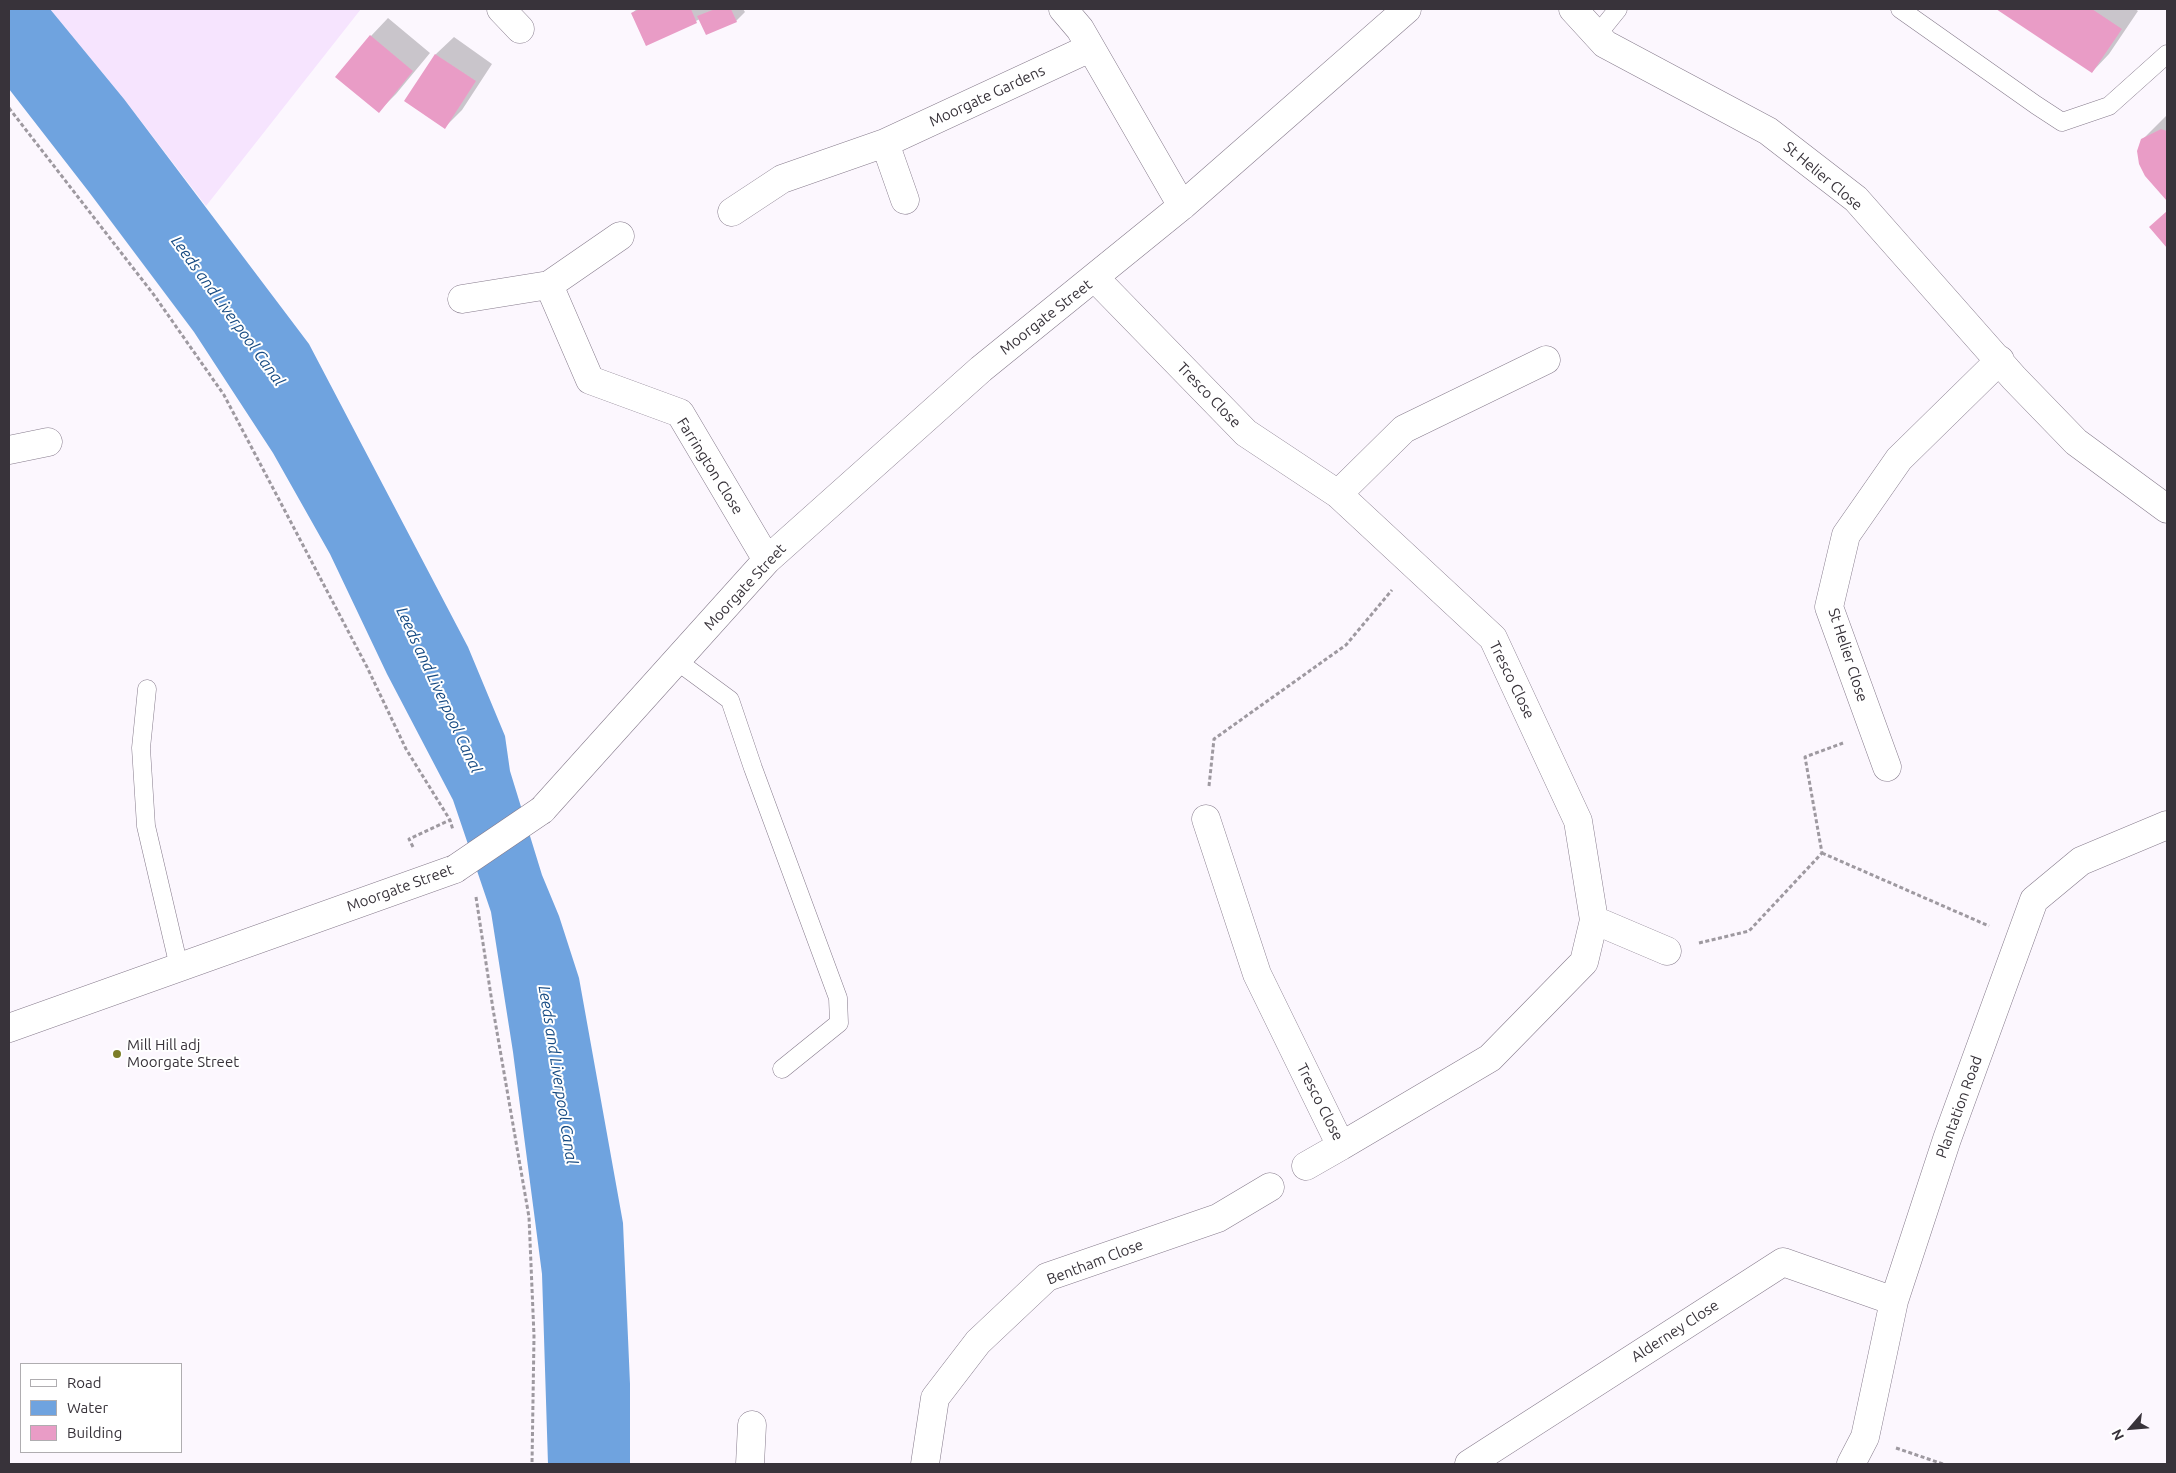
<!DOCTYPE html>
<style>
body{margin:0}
#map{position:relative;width:2176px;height:1473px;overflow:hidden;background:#fcf7fe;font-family:Ubuntu,sans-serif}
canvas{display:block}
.frame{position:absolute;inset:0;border:10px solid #38333a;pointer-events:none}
.legend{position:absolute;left:20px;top:1363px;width:162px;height:90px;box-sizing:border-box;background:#fff;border:1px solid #afadb0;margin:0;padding:6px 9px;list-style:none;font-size:15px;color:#38333a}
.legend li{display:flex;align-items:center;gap:10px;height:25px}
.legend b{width:25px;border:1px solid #afadb0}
.north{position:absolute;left:2106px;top:1403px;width:50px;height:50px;-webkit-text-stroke:4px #fff;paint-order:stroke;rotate:243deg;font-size:14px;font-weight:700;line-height:20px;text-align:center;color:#38333a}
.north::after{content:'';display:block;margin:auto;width:18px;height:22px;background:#38333a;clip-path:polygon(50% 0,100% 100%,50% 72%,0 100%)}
</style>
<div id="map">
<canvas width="2176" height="1473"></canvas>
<div class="frame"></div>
<ul class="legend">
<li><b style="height:6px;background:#fff"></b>Road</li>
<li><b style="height:14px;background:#6fa3df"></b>Water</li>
<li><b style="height:14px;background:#e99cc6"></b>Building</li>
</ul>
<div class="north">N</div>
</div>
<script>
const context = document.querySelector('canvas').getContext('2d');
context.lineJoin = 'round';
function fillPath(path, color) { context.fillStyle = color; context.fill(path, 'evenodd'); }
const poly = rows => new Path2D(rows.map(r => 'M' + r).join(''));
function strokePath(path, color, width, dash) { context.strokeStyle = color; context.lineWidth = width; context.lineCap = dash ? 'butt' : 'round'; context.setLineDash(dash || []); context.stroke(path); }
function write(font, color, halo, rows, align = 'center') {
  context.font = font + ' Ubuntu,sans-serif'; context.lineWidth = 4; context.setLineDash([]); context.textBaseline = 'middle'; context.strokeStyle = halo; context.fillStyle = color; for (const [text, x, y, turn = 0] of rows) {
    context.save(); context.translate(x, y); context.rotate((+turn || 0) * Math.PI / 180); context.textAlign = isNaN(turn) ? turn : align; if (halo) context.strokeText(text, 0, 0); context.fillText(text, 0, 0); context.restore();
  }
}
const built = poly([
 [50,9,361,9,206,206,124,99]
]);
const water = poly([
 [9,9,50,9,124,99,309,344,468,647,505,736,510,771,542,875,559,916,579,978,623,1223,630,1384,630,1464,548,1464,542,1274,513,1052,491,912,453,800,387,674,330,554,273,453,194,332,89,192,9,89]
]);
const shadow = poly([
 [637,9,743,9,745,12,736,21,700,19,646,45,632,13],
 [1999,9,2135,9,2138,11,2109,54,2092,72],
 [388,18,430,53,396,94,379,111,371,36],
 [454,37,492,64,462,110,445,127,405,101,436,54],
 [2167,115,2167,199,2146,175,2142,140]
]);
const building = poly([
 [640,9,691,9,697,23,646,46,631,13],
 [715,9,731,9,737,22,706,35,697,16],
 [1996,9,2092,9,2122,29,2092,73],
 [370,35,413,71,379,113,335,77],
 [435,54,476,81,445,129,404,101],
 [2161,129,2167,131,2167,201,2145,176,2139,164,2137,151,2141,139],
 [2167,211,2167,248,2149,227]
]);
const path = poly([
 [9,108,154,295,224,395,367,667,406,749,450,820,453,830],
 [1209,786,1214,739,1346,645,1392,590],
 [413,847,409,839,450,820],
 [1822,853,1989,926],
 [476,897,493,1009,529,1217,534,1336,532,1464],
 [1699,943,1749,931,1822,853,1805,757,1843,743],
 [1896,1448,1943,1464]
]);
const lane = poly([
 [1900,9,2036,105,2062,122,2109,106,2167,54],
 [1597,35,1618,9],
 [677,661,730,700,753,768,838,998,839,1023,782,1069],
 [147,689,141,748,146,826,179,967]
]);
const street = poly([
 [501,9,520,29],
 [1063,9,1080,29,1182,206],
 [1573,9,1605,44,1768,131,1856,199,2014,378,2076,442,2167,509],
 [885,143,905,200],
 [732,212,782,179,885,143,1090,48],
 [1095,278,1246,433,1338,494,1493,638,1578,821,1594,920,1584,962,1490,1058,1341,1146,1257,974,1206,819],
 [549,285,590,380,680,413,767,560],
 [462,299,549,285,620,236],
 [9,450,48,442],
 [1338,494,1404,429,1546,360],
 [1887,767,1829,607,1846,535,1899,459,2000,360],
 [542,810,767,560,981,369,1182,206,1407,9],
 [1594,920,1667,951],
 [9,1028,455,869],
 [1306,1166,1341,1146],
 [750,1464,752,1425],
 [925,1464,935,1398,978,1342,1047,1277,1218,1218,1270,1187],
 [1469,1464,1783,1262,1894,1301],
 [1851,1464,1865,1437,1894,1301,1947,1139,2034,900,2081,861,2167,825]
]);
const streetBridge = poly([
 [455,869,542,810]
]);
const markers = [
 [117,1054,5,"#7c7e27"]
];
const streetNames = [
 ["Moorgate Gardens",987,96,-25],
 ["St Helier Close",1823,176,40],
 ["Moorgate Street",1046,317,-38],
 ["Tresco Close",1209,395,46],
 ["Farrington Close",710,466,58],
 ["Moorgate Street",745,587,-47],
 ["St Helier Close",1848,655,72],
 ["Tresco Close",1512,680,64],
 ["Moorgate Street",400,888,-20],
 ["Tresco Close",1320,1102,63],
 ["Plantation Road",1959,1107,-70],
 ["Bentham Close",1095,1262,-21],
 ["Alderney Close",1675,1331,-33]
];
const poiNames = [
 ["Mill Hill adj",127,1045],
 ["Moorgate Street",127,1062]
];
const waterNames = [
 ["Leeds and Liverpool Canal",228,311,54],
 ["Leeds and Liverpool Canal",439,690,65],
 ["Leeds and Liverpool Canal",558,1075,81]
];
fillPath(built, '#f6e4fe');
fillPath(water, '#6fa3df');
fillPath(shadow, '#0003');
fillPath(building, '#e99cc6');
strokePath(lane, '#867b8c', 19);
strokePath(street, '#867b8c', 29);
strokePath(path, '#9e99a0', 3, [4, 2.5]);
strokePath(lane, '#fff', 18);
strokePath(street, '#fff', 28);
strokePath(streetBridge, '#867b8c', 29, []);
strokePath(streetBridge, '#fff', 28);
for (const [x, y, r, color] of markers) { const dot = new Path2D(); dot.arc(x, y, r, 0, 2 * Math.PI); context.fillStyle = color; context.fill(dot); strokePath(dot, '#fff', 2); }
write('15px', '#38333a', '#fff', streetNames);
write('15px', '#38333a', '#fff', poiNames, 'left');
write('italic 16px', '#174b83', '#fff', waterNames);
</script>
